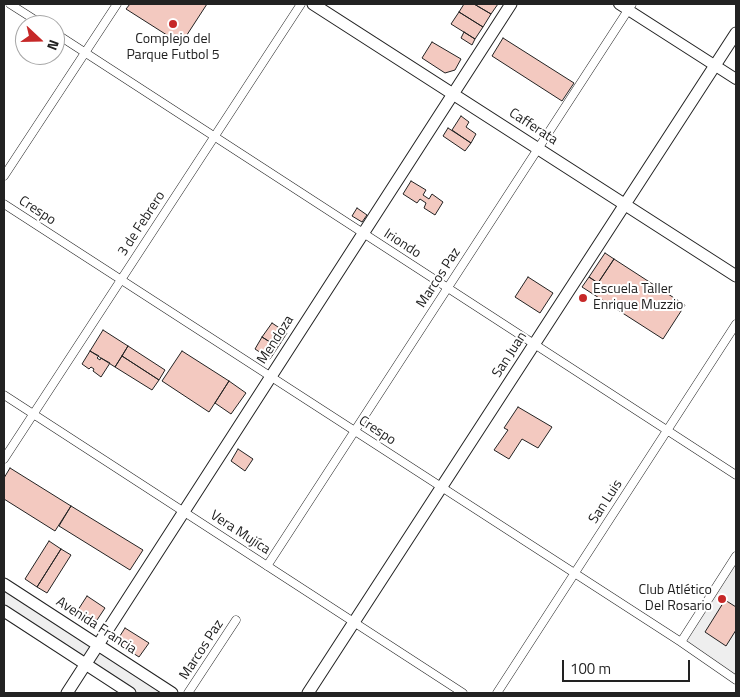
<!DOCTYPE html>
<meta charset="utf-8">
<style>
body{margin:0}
#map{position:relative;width:740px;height:697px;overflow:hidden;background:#fff;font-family:"Titillium Web",sans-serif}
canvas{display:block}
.frame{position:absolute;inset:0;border:5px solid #222;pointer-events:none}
.north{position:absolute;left:15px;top:15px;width:50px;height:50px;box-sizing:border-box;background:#fff;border:1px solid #a7a7a7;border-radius:50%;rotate:111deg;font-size:14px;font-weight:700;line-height:20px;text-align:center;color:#222}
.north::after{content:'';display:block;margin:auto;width:18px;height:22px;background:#c62828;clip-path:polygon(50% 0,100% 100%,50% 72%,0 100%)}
.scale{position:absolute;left:562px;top:660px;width:128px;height:22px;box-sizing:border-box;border:2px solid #222;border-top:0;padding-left:6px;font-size:15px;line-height:18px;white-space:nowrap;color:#222;-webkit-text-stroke:4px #fff;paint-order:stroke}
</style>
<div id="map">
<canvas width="740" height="697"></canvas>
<div class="frame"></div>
<div class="north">N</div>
<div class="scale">100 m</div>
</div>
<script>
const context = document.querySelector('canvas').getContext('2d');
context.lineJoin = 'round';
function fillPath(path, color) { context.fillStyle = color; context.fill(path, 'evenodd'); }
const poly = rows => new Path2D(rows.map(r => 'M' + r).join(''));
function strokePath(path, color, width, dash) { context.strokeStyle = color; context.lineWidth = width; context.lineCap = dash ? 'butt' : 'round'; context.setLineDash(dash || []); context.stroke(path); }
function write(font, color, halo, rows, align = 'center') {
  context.font = font + ' "Titillium Web",sans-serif'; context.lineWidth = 4; context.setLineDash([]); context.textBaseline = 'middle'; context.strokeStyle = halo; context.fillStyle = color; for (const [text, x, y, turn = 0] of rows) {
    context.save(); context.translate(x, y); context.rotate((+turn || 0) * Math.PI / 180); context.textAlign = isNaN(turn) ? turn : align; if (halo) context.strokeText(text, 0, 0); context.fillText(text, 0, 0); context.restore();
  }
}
const green = poly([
 [736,556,736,680,681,642,736,556],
 [4,584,172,693,130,693,4,611,4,584]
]);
const building = poly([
 [130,4,207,4,181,44,126,9,130,4],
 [464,4,474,4,491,14,483,27,459,12,464,4],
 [474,4,498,4,491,14,474,4],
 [459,12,483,27,475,39,451,24,459,12],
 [464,32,475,39,472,45,461,38,464,32],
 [503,38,574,83,562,101,492,56,503,38],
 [432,42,461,59,455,70,445,73,422,58,432,42],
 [461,116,469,122,466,127,476,134,471,143,452,130,461,116],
 [448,128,471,143,465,151,443,136,448,128],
 [411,181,426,190,423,195,429,199,432,194,443,202,435,215,424,208,426,203,420,199,417,203,403,194,411,181],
 [357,208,367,215,362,222,352,216,357,208],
 [605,253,614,259,598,283,589,277,605,253],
 [614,259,685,305,663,339,582,287,589,277,598,283,614,259],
 [528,277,553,293,540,313,515,297,528,277],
 [272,323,287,333,278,347,262,337,272,323],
 [103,330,128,346,115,367,90,351,103,330],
 [262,337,278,347,270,359,255,349,262,337],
 [128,346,165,370,159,380,122,356,128,346],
 [90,351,99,356,97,358,100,360,101,358,110,363,101,377,93,371,94,369,91,367,89,369,82,364,90,351],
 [182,351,229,381,209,412,162,381,182,351],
 [122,356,159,380,152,390,115,367,122,356],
 [229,381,246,393,231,414,215,403,229,381],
 [518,407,552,427,538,448,522,439,509,459,494,450,508,430,504,428,518,407],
 [238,449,253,459,245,471,231,461,238,449],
 [10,468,71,506,55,531,4,499,4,478,10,468],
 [71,506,143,550,130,570,59,526,71,506],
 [49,541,61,549,37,587,25,579,49,541],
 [61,549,71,555,47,593,37,587,61,549],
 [87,596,105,608,97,620,88,621,76,613,87,596],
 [725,600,736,607,736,630,726,646,705,632,725,600],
 [125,628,149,643,139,657,119,644,118,639,125,628]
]);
const minor = poly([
 [10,4,43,25],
 [55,33,736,475],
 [4,176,117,4],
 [4,204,681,642,736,680],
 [4,395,463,693],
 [4,459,301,4],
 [267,566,632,4],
 [681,642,736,556],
 [188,693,236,620],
 [497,693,736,324]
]);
const tertiary = poly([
 [619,4,736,79]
]);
const secondary = poly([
 [313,4,736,276],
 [4,584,172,693],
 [4,611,130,693],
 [67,693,511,4],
 [308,693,736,33]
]);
const markers = [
 [173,24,5,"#c62828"],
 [583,298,5,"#c62828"],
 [722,599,5,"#c62828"]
];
const poiNames = [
 ["Complejo del",173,40],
 ["Parque Futbol 5",173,56],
 ["Escuela Taller",593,290,"left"],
 ["Enrique Muzzio",593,306,"left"],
 ["Club Atlético",712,591,"right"],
 ["Del Rosario",712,607,"right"]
];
const streetNames = [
 ["Cafferata",533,127,33],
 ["Crespo",37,211,33],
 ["3 de Febrero",142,224,-57],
 ["Iriondo",402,244,33],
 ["Marcos Paz",439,278,-57],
 ["Mendoza",276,340,-57],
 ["San Juan",510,355,-57],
 ["Crespo",377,431,33],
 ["San Luis",606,502,-57],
 ["Vera Mujíca",240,533,33],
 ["Avenida Francia",96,626,33],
 ["Marcos Paz",202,650,-57]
];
fillPath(green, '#eee');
strokePath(green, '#6f6f6f', 1);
fillPath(building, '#f3c9c0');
strokePath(building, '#222', 1);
strokePath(minor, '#222', 9);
strokePath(tertiary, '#222', 12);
strokePath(secondary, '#222', 13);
strokePath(minor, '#fff', 8);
strokePath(tertiary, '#fff', 10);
strokePath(secondary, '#fff', 11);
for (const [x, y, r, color] of markers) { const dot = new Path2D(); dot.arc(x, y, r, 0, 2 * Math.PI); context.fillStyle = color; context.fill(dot); strokePath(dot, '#fff', 2); }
write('14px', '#222', '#fff', poiNames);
write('14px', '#222', '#fff', streetNames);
</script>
